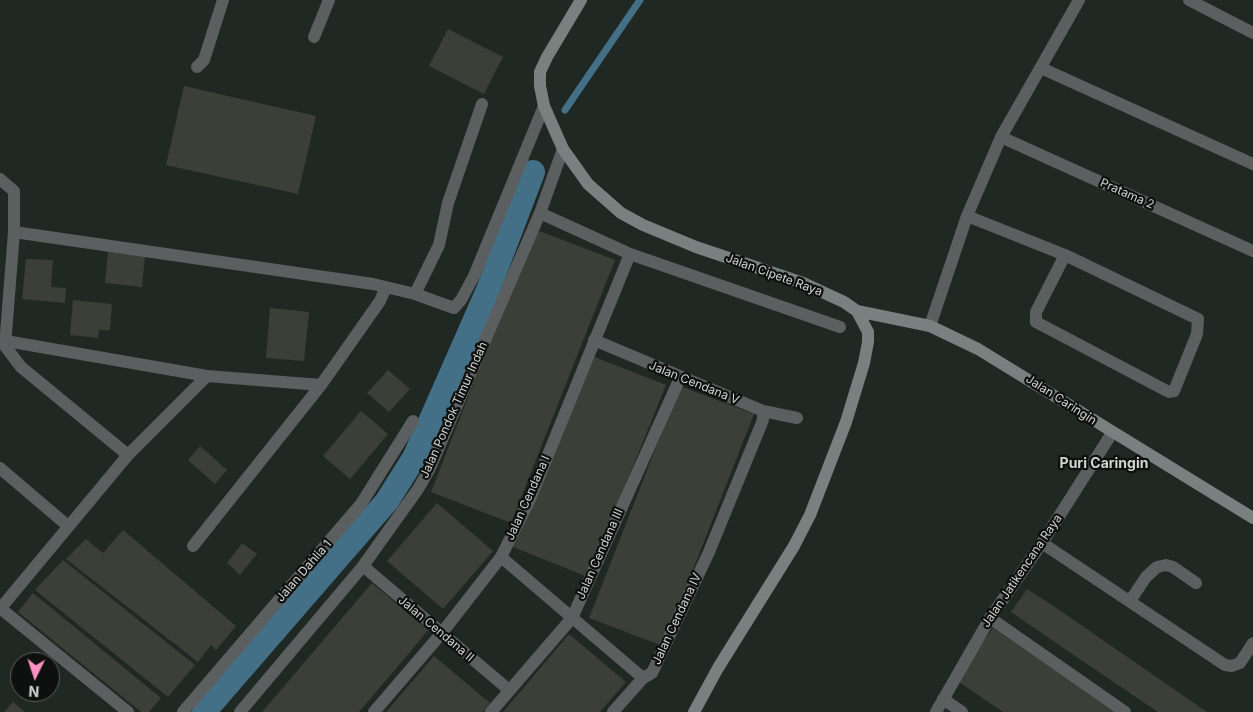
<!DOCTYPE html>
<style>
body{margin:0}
#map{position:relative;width:1253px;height:712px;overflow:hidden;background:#202824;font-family:Inter,sans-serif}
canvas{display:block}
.north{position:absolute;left:10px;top:652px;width:50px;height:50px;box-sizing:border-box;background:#0d100e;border:1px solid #5b5e5c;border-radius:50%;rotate:184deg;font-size:14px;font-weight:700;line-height:20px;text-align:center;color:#cfd4d1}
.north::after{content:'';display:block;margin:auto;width:18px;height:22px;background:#fc8fc1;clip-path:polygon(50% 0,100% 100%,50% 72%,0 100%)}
</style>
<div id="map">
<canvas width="1253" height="712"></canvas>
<div class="north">N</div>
</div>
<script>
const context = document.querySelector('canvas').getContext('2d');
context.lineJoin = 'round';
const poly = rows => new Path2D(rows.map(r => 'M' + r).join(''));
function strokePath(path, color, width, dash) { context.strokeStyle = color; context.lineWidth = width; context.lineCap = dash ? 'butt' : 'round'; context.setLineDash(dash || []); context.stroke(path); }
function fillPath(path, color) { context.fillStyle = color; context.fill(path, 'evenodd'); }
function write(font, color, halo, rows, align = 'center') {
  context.font = font + ' Inter,sans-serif'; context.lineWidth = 4.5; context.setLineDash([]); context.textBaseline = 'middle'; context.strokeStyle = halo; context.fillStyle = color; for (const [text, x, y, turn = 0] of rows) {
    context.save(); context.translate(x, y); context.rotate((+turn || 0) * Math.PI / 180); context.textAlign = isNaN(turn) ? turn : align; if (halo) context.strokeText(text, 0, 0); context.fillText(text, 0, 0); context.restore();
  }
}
const stream = poly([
 [565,110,640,0]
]);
const canal = poly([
 [204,712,387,501,414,458,488,290,533,172]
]);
const building = poly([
 [448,29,503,57,484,94,429,66],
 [184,86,316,116,298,194,166,165],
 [534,229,615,260,511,523,431,492],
 [108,252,145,256,142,287,105,283],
 [26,259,53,260,51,287,66,288,65,303,22,299],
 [73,300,112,304,110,330,99,330,98,338,70,335],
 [270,308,309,312,304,361,266,358],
 [592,356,666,385,588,577,513,547],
 [388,370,410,389,389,412,367,393],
 [680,386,754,414,663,646,589,618],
 [361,411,388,434,350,479,323,456],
 [200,446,227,470,215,484,188,460],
 [437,503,493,551,443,609,387,561],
 [123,530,236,626,216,650,211,645,198,662,66,559,86,539,103,553],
 [242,543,257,554,240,575,227,563],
 [63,560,195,665,168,697,35,590],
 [372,583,428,630,411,651,359,712,262,712],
 [1027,589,1055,607,1207,712,1158,712,1056,643,1011,612],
 [33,593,161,698,149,712,141,712,18,612],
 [993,628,1115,712,1003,712,956,680],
 [569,634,626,682,600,712,503,712],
 [434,656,490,703,483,712,386,712],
 [13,702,25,712,4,712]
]);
const street = poly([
 [1189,0,1253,33],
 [314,37,329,0],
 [197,67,204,60,223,0],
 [1041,68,1253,164],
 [1001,137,1253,251],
 [0,179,14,191,14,232,5,346,21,367,128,455],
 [540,213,630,254,840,327],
 [967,216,1065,255,1198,319,1197,334,1174,391,1169,392,1036,322,1036,312,1065,255],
 [14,232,373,284,415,294,454,308,461,300,474,276,544,106],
 [415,294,439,245,448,203,482,104],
 [930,326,967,216,1001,137,1079,0],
 [0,340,207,376,321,385],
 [594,340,763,411,797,418],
 [0,468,68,526],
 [1042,543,1225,665,1232,666,1240,663,1253,643],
 [193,546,321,385,380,301,386,287],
 [501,557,643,678],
 [363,566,509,690],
 [1130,601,1146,577,1157,567,1166,565,1173,567,1196,583],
 [0,608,128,712],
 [0,609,128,455,207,376],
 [990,618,1125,712],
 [943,699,962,712],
 [183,712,361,504,413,421],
 [240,712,363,566,418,489,429,470,540,213,563,149],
 [374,712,441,634,501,557,530,499,630,254],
 [491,712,572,618,680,378],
 [613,712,643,678,652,673,709,552,763,420,763,411],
 [936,712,990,618,1042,543,1112,433]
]);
const secondary = poly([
 [581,0,547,57,540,72,540,86,544,106,563,149,588,184,621,213,643,225,696,247,803,283,844,302,857,311,868,332,868,342,864,363,846,422,810,515,794,546,718,668,694,712],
 [857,311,930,326,978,349,1253,518]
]);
const streetNames = [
 ["Pratama 2",1127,194,24],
 ["Jalan Cipete Raya",774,275,20],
 ["Jalan Cendana V",694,383,22],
 ["Jalan Caringin",1061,400,33],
 ["Jalan Pondok Timur Indah",454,410,-66],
 ["Jalan Cendana I",528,498,-66],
 ["Jalan Cendana III",600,554,-66],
 ["Jalan Dahlia 1",304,571,-49],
 ["Jalan Jatikencana Raya",1022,571,-56],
 ["Jalan Cendana IV",677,619,-65],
 ["Jalan Cendana II",436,629,40]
];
const neighbourhoodNames = [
 ["Puri Caringin",1104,464]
];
strokePath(stream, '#437087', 7);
strokePath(canal, '#437087', 24);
fillPath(building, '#3b3f38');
strokePath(street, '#5b5f5f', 12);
strokePath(secondary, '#798080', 12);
write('12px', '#cfd4d1', '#0d100e', streetNames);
write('bold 14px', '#cfd4d1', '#0d100e', neighbourhoodNames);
</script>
